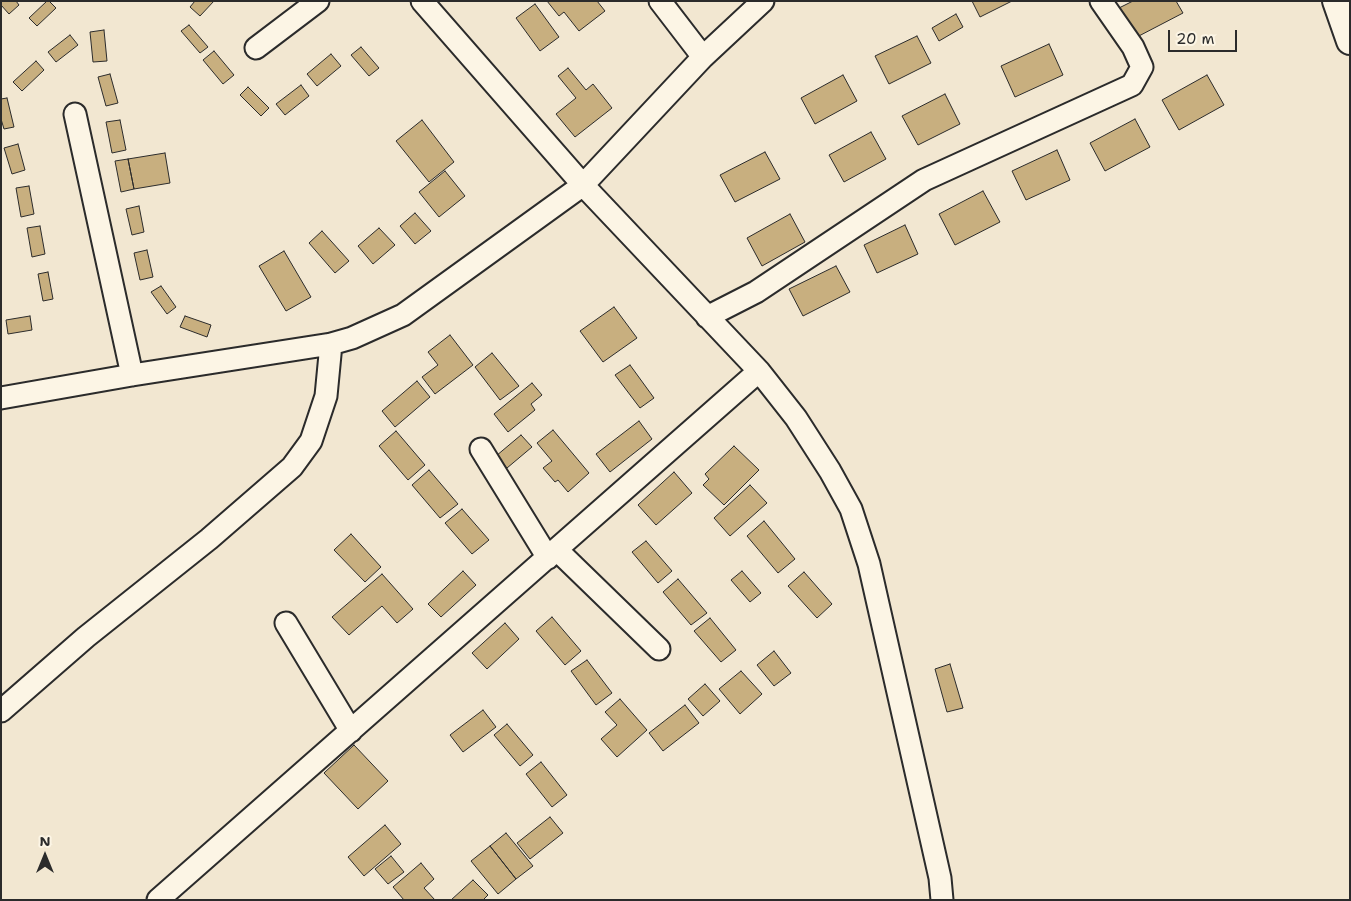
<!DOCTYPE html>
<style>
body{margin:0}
#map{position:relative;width:1351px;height:901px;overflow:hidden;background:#f2e7d1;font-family:"Shantell Sans",sans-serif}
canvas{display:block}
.frame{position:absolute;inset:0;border:2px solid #2b2b2b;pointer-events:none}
.north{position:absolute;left:20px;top:831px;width:50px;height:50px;-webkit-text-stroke:4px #fcf5e5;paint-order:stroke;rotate:0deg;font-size:14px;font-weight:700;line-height:20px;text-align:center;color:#2b2b2b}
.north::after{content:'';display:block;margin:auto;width:18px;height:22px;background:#2b2b2b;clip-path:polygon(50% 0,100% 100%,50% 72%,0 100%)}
.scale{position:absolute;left:1168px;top:30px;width:69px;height:22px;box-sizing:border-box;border:2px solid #2b2b2b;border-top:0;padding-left:6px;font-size:15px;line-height:18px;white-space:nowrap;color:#2b2b2b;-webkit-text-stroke:4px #fcf5e5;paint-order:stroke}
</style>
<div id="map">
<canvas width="1351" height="901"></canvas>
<div class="frame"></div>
<div class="north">N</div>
<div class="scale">20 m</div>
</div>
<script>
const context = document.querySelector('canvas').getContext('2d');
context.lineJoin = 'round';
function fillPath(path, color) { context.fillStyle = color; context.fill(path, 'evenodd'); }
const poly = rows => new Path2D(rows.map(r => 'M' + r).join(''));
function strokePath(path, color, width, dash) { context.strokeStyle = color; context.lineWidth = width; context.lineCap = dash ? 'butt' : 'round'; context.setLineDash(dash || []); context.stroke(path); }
const building = poly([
 [1,1,16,1,19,5,9,14,1,5,1,1],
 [47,1,49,1,56,8,37,26,29,18,47,1],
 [195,1,214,1,200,16,190,7,195,1],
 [547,1,597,1,605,11,579,31,564,12,559,16,547,1],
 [972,1,1012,1,980,17,972,1],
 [1133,1,1176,1,1183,13,1135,38,1119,8,1133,1],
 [535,4,559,37,540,51,516,18,535,4],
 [956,14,963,27,939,41,932,28,956,14],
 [189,25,208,47,200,53,181,31,189,25],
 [104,30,107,61,93,62,90,32,104,30],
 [70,35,78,45,56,62,48,52,70,35],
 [917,36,931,63,889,84,875,56,917,36],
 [1049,44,1063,75,1015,97,1001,66,1049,44],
 [361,47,379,68,369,76,351,55,361,47],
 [214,51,234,75,223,84,203,60,214,51],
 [331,54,341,66,317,86,307,74,331,54],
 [36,61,44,70,22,91,13,82,36,61],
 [568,68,586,90,593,84,612,108,575,137,556,114,576,98,558,76,568,68],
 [110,74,118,103,106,106,98,77,110,74],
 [843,75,857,101,815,124,801,98,843,75],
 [1207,75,1224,105,1179,130,1162,100,1207,75],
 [301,85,309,96,285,115,276,104,301,85],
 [248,87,269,108,261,116,240,95,248,87],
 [945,94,960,124,918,145,902,116,945,94],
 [7,98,14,127,4,129,1,119,1,99,7,98],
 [1135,119,1150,147,1105,171,1090,143,1135,119],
 [120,120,126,150,112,153,106,122,120,120],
 [422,120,454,162,429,182,396,141,422,120],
 [871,132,886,159,844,182,829,155,871,132],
 [18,144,25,170,12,174,4,148,18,144],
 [1057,150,1070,180,1026,200,1012,171,1057,150],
 [765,152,780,179,735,202,720,175,765,152],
 [165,153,170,183,134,189,128,159,165,153],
 [128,159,134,189,121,192,115,161,128,159],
 [445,171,465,196,439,217,419,192,445,171],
 [29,186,34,214,21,217,16,188,29,186],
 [983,191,1000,222,955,245,939,214,983,191],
 [139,206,144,232,132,235,126,209,139,206],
 [415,213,431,231,415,244,400,226,415,213],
 [790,214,805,242,762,266,747,238,790,214],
 [905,225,918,254,877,273,864,245,905,225],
 [40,226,45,254,32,257,27,228,40,226],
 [379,228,395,245,373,264,358,246,379,228],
 [322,231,349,261,335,273,309,243,322,231],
 [147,250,153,277,140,280,134,253,147,250],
 [284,251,311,297,286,311,259,266,284,251],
 [836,266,850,292,803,316,789,289,836,266],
 [48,272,53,299,43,301,38,274,48,272],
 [161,286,176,307,167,314,151,292,161,286],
 [614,307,637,338,603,362,580,331,614,307],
 [30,316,32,330,8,334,6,320,30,316],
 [185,316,211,325,207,337,180,327,185,316],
 [450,335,473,365,435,394,422,377,438,365,428,352,450,335],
 [492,353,519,386,500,400,475,367,492,353],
 [630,365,654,398,640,408,615,375,630,365],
 [417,381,430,397,395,427,382,411,417,381],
 [532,383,542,395,531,404,535,410,508,432,494,414,532,383],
 [639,421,652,439,610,472,596,454,639,421],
 [553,430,589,473,568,492,558,480,555,482,543,468,552,461,537,443,553,430],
 [396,431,425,465,408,480,379,446,396,431],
 [521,435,532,447,507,468,496,456,521,435],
 [734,446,759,470,724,505,703,485,709,479,705,474,734,446],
 [429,470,458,504,440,518,412,485,429,470],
 [674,472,692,493,656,525,638,505,674,472],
 [750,485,767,503,730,536,714,518,750,485],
 [462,509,489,540,472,554,445,523,462,509],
 [764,521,795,559,778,573,747,536,764,521],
 [351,534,381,567,365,582,334,550,351,534],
 [646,541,672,571,658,583,632,552,646,541],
 [463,571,476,585,441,617,428,604,463,571],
 [742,571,761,593,750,602,731,580,742,571],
 [804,572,832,604,817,618,788,586,804,572],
 [382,574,413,609,397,623,382,606,349,635,332,617,382,574],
 [678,579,707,613,691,625,663,592,678,579],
 [552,617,581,651,565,665,536,631,552,617],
 [710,618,736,650,721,662,694,631,710,618],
 [505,623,519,639,487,669,472,653,505,623],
 [774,651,791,673,774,686,757,665,774,651],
 [587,660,612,693,596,705,571,671,587,660],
 [950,664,963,708,947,712,935,669,950,664],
 [741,671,762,694,740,714,719,689,741,671],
 [705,684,720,701,703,716,688,699,705,684],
 [620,699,647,730,617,757,601,739,617,725,605,712,620,699],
 [685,705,699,723,663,751,649,733,685,705],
 [483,710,496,727,463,752,450,735,483,710],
 [507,724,533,755,520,766,494,735,507,724],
 [354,745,388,781,358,809,324,773,354,745],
 [541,762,567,795,552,807,526,774,541,762],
 [550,817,563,833,530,859,517,843,550,817],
 [385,825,401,844,364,876,348,857,385,825],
 [506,833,533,866,516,879,490,846,506,833],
 [490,846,516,879,498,894,471,861,490,846],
 [391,856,404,872,388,884,375,869,391,856],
 [421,863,434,879,424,888,435,900,404,900,393,887,421,863],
 [473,880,488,895,483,900,451,900,473,880]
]);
const minor = poly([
 [422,1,583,185,759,371,796,418,830,471,851,509,869,564,940,878,942,900],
 [660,1,703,57],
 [256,48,318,1],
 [75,114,132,375],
 [707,317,756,292,924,180,1132,85,1142,67,1133,47,1101,1],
 [1,398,132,375,331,344,352,338,403,315,583,185,703,57,763,1],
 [481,449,548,558],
 [557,550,659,649],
 [286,623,351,731],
 [1,711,86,637,209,539,292,467,311,441,326,396,331,344],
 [158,900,759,371]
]);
const tertiary = poly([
 [1336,1,1350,41]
]);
fillPath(building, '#c8af7f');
strokePath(building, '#2b2b2b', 1);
strokePath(minor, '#2b2b2b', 25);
strokePath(tertiary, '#2b2b2b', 30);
strokePath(minor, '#fcf5e5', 21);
strokePath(tertiary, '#fcf5e5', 26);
</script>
